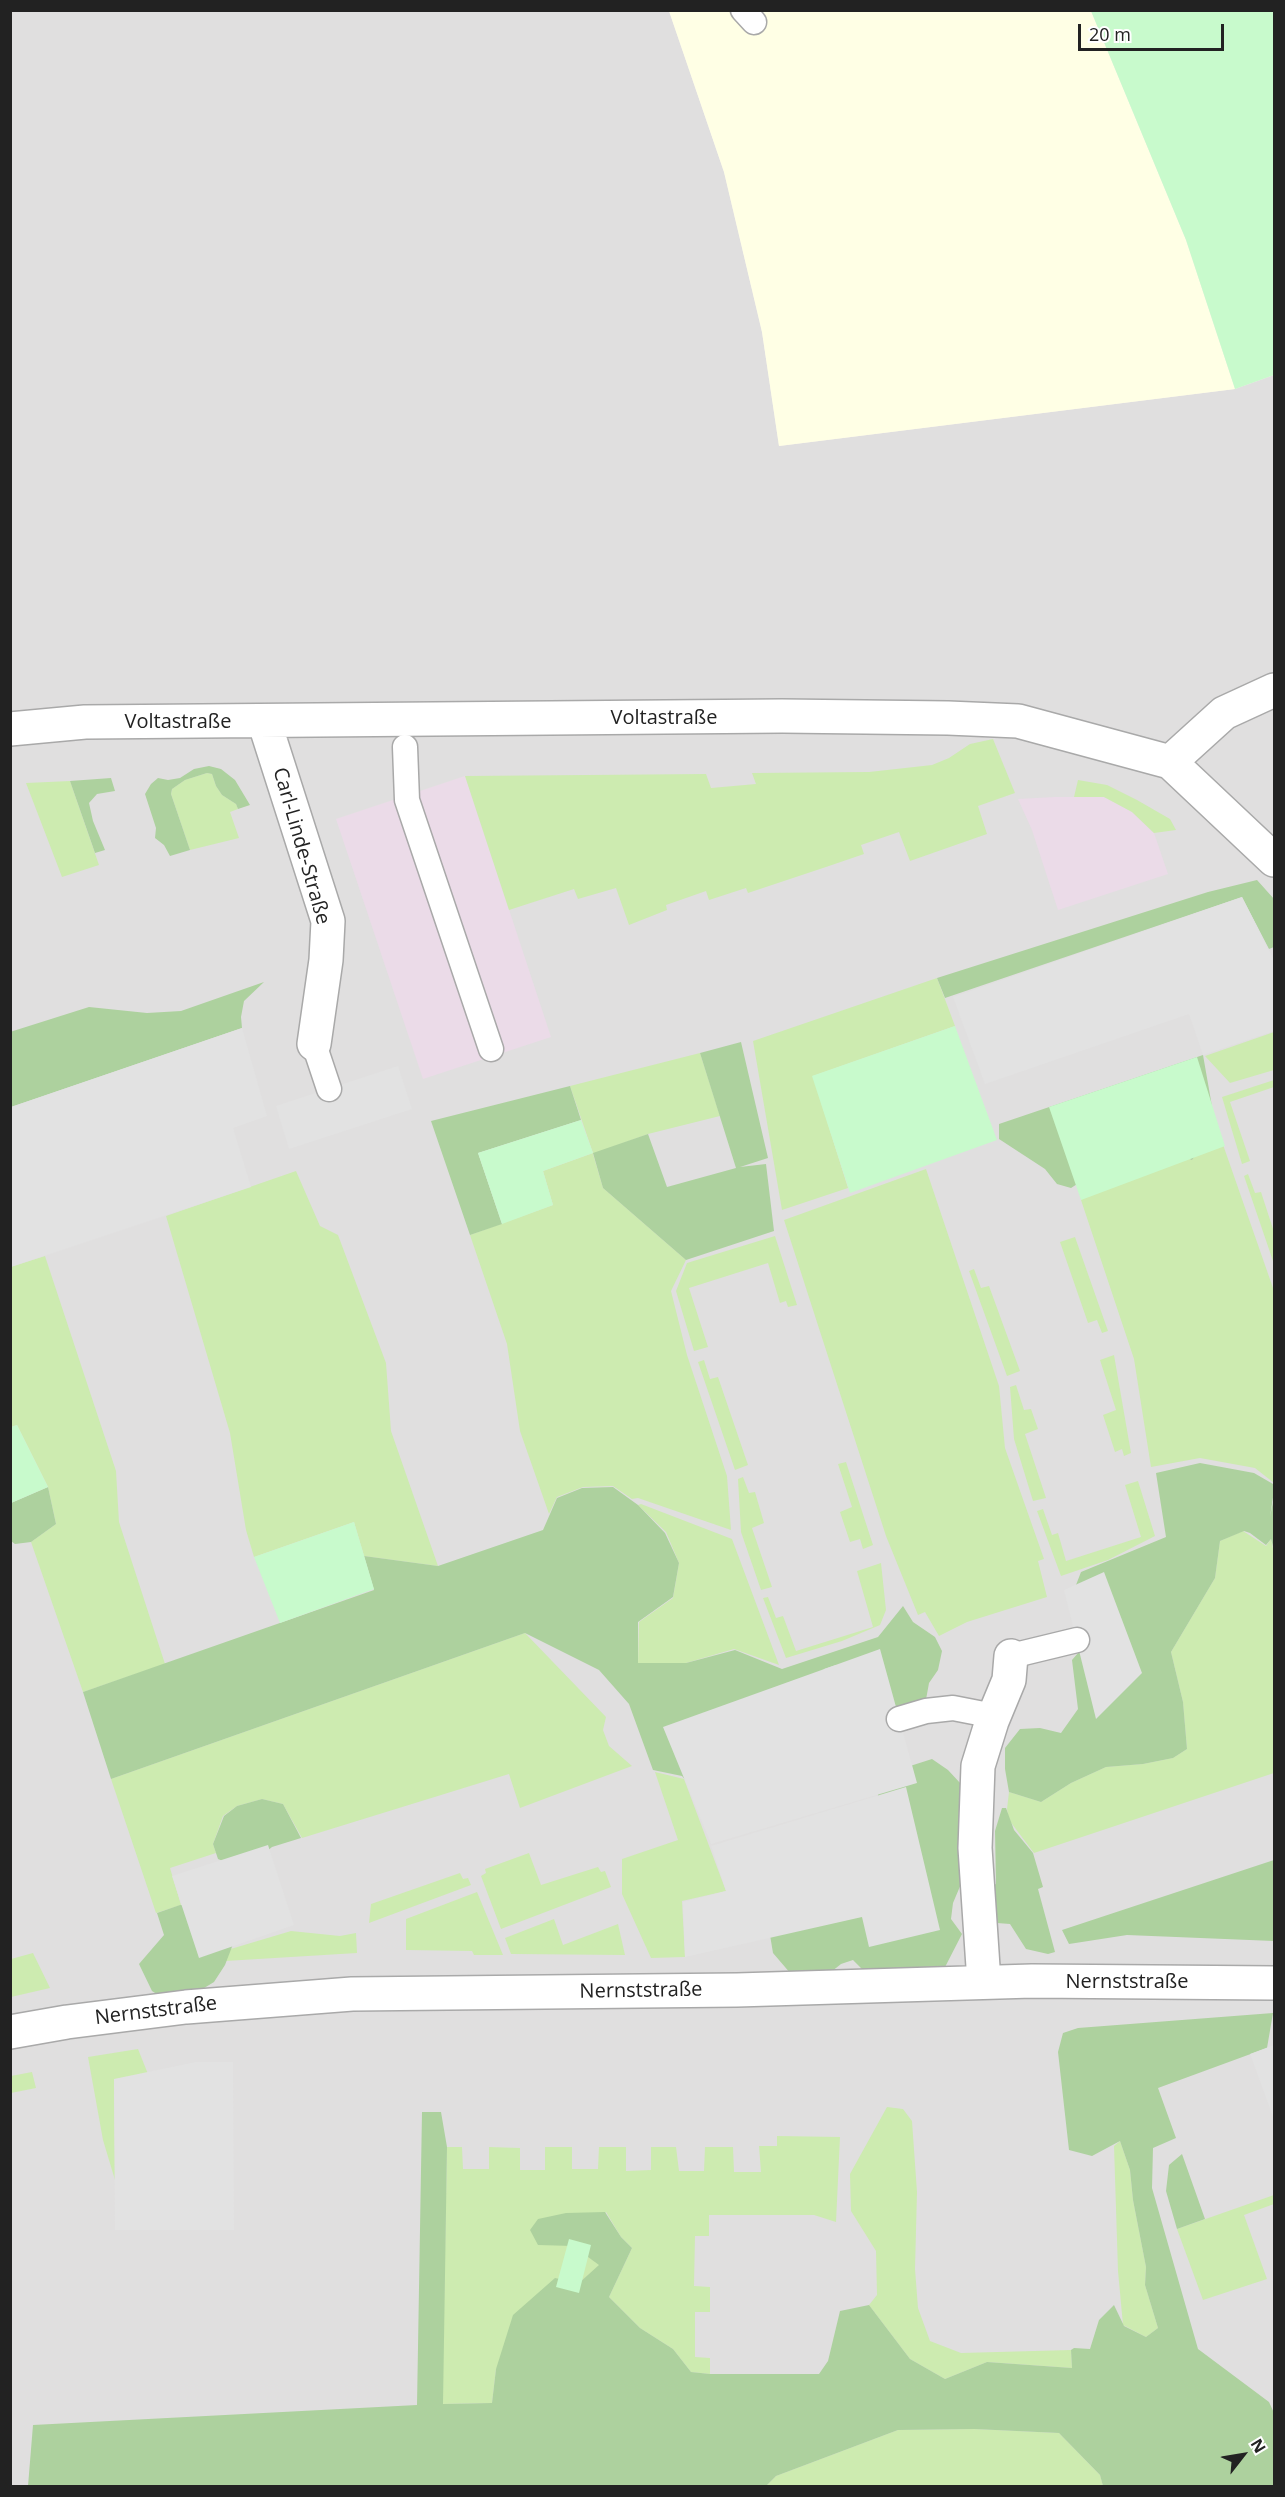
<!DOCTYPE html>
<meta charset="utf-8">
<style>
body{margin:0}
#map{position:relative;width:1285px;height:2497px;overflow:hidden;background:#f2efe9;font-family:"Open Sans",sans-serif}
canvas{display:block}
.frame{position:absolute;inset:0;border:12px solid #222;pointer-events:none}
.north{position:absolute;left:1213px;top:2425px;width:60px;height:60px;-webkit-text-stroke:4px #fff;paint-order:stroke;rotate:59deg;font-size:16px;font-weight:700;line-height:24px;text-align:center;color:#222}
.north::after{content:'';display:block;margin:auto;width:21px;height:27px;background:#222;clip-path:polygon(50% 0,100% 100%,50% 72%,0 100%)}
.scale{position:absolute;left:1078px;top:24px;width:146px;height:27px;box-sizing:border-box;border:3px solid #222;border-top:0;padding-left:8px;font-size:18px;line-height:21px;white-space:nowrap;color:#222;-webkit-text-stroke:4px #fff;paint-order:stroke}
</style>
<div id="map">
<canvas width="1285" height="2497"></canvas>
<div class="frame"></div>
<div class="north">N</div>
<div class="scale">20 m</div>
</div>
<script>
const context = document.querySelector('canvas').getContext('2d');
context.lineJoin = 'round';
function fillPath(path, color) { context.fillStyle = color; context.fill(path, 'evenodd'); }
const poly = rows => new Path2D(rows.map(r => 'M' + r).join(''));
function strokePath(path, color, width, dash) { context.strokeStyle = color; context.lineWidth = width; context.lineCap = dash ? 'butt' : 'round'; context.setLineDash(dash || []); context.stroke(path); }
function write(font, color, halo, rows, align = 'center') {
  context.font = font + ' "Open Sans",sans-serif'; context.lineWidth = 6; context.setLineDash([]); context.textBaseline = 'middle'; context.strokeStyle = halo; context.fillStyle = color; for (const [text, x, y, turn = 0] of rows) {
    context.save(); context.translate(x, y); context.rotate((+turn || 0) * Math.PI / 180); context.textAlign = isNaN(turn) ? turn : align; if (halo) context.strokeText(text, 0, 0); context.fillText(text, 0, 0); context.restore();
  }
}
const residential = poly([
 [11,11,669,11,724,172,762,332,779,446,1235,389,1274,375,1274,2486,11,2486]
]);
const industrial = poly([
 [465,776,551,1037,423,1079,336,819],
 [1055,797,1104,797,1132,812,1154,833,1168,874,1058,910,1032,830,1018,799]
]);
const education = poly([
 [669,11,1091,11,1186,240,1235,389,779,446,762,332,724,172]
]);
const grass = poly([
 [993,739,1015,793,978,806,987,834,910,861,899,832,861,845,864,854,826,867,748,893,746,888,709,900,706,891,666,905,667,910,629,925,616,888,578,899,574,889,509,910,465,776,706,774,711,788,756,784,752,773,869,772,932,765,949,758,970,744],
 [207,773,212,774,216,786,222,795,236,804,238,809,230,812,239,838,190,850,171,794,172,789,185,780],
 [1078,780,1107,785,1137,800,1170,819,1176,830,1154,833,1132,812,1104,797,1074,797],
 [70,781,99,865,62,877,26,783],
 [937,978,955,1026,813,1076,848,1188,782,1210,753,1041],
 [1274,1032,1274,1070,1230,1083,1205,1056],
 [700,1053,720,1116,648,1134,593,1154,603,1188,686,1260,671,1291,687,1355,727,1476,731,1530,638,1498,632,1499,613,1486,583,1487,557,1497,549,1514,520,1431,507,1344,470,1235,553,1205,543,1171,593,1153,570,1086],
 [1274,1080,1274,1087,1230,1102,1250,1161,1242,1164,1222,1097],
 [1220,1136,1273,1288,1274,1483,1255,1468,1200,1458,1151,1467,1134,1359,1081,1200,1080,1183,1187,1158,1192,1160,1199,1150],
 [926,1169,999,1386,1005,1448,1044,1559,1038,1561,1047,1597,967,1622,939,1636,925,1612,918,1615,886,1536,784,1220],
 [296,1171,320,1226,338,1235,386,1363,391,1431,438,1566,364,1556,354,1522,254,1557,246,1530,230,1433,166,1216],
 [1248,1174,1255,1193,1261,1192,1274,1232,1274,1264,1244,1176],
 [775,1236,797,1305,788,1307,786,1301,780,1303,768,1263,689,1288,708,1347,694,1351,676,1291,687,1263],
 [1075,1237,1108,1331,1102,1333,1097,1320,1088,1323,1060,1242],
 [45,1256,116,1471,119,1522,165,1664,83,1692,31,1542,56,1524,48,1487,17,1425,11,1427,10,1267],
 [974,1269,981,1288,989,1286,1020,1371,1007,1376,969,1271],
 [1114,1355,1131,1453,1124,1456,1122,1449,1115,1452,1103,1415,1116,1410,1100,1360],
 [704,1360,710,1379,718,1377,748,1465,735,1470,698,1362],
 [1016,1385,1024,1410,1031,1409,1038,1429,1025,1434,1046,1498,1033,1501,1014,1439,1010,1387],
 [846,1462,873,1545,863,1549,860,1539,850,1542,840,1512,852,1507,838,1464],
 [743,1477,749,1493,755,1492,764,1523,752,1528,772,1587,761,1590,741,1532,738,1479],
 [1138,1481,1155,1536,1108,1560,1061,1576,1037,1511,1043,1509,1052,1535,1058,1533,1066,1561,1141,1537,1125,1485],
 [641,1504,732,1539,779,1665,734,1649,686,1663,638,1664,639,1622,673,1598,679,1563,666,1532,638,1505],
 [1243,1531,1266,1546,1271,1539,1274,1553,1274,1773,1034,1853,1009,1820,1007,1809,1009,1792,1041,1802,1071,1783,1106,1767,1143,1764,1173,1758,1187,1749,1183,1702,1171,1652,1215,1578,1220,1541],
 [881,1563,886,1610,880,1625,842,1641,786,1658,763,1598,768,1597,776,1618,783,1616,796,1651,873,1627,857,1571],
 [525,1633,606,1717,603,1730,609,1746,632,1766,520,1808,509,1774,302,1838,283,1804,262,1799,237,1806,223,1816,213,1844,216,1853,170,1868,181,1905,156,1913,111,1779],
 [655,1772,684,1779,726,1891,682,1901,685,1957,651,1958,622,1894,622,1859,678,1840],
 [529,1853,541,1885,598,1867,601,1872,605,1871,611,1887,501,1929,481,1876,486,1873,485,1869],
 [460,1873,463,1879,468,1878,471,1885,369,1923,371,1904],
 [477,1892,503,1955,474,1955,472,1951,406,1950,406,1919],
 [554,1919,563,1945,618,1924,625,1955,511,1954,505,1938],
 [291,1931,340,1936,356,1933,357,1953,225,1961,224,1951],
 [33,1953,50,1988,11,1997,11,1959],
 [138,2049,150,2079,114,2079,115,2180,103,2140,88,2057],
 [32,2072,36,2088,11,2093,11,2076],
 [887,2107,903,2109,912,2121,917,2192,915,2269,918,2308,930,2341,961,2353,1071,2350,1072,2368,987,2362,945,2379,910,2359,869,2305,877,2295,876,2251,851,2211,850,2174],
 [777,2136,840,2137,836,2222,814,2215,709,2215,709,2236,695,2236,694,2286,710,2287,710,2312,695,2312,695,2357,710,2358,710,2374,691,2372,673,2349,640,2328,609,2297,632,2248,621,2237,606,2212,573,2246,600,2265,579,2283,496,2369,492,2403,442,2404,447,2147,462,2147,463,2169,489,2169,489,2147,520,2148,520,2170,545,2170,545,2147,572,2147,572,2169,598,2169,599,2147,626,2147,626,2171,651,2170,651,2147,676,2147,679,2171,704,2171,705,2147,733,2147,734,2172,761,2172,759,2146,777,2146],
 [1120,2141,1130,2170,1133,2200,1146,2267,1145,2285,1158,2328,1146,2337,1123,2325,1118,2271,1114,2146],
 [1274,2195,1274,2204,1244,2215,1267,2279,1203,2300,1177,2229],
 [974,2429,1059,2433,1100,2475,1103,2486,766,2486,776,2476,898,2430]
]);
const forest = poly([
 [209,766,221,769,235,780,250,805,238,809,236,804,222,795,216,786,212,774,207,773,185,780,172,789,171,794,190,850,170,856,164,845,155,838,156,828,145,794,151,784,158,778,168,780,180,778,194,769],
 [111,778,115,791,97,794,89,803,93,821,105,850,95,853,70,781],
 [1257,880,1274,899,1274,947,1269,949,1242,897,945,998,937,978,1208,892],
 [264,982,244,1001,241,1017,242,1028,11,1107,10,1032,89,1007,147,1013,181,1011],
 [741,1042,768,1158,740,1167,766,1164,774,1231,686,1260,603,1188,593,1153,648,1134,667,1187,736,1168,700,1053],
 [1203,1055,1217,1135,1199,1150,1192,1160,1187,1158,1088,1177,1071,1188,1057,1184,1045,1169,999,1139,999,1124],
 [570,1086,581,1120,478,1153,502,1224,470,1235,431,1121],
 [1200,1463,1254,1473,1273,1484,1274,1491,1270,1517,1274,1497,1274,1550,1271,1539,1266,1545,1250,1533,1244,1531,1220,1541,1215,1578,1171,1652,1183,1702,1187,1749,1173,1758,1143,1764,1106,1767,1071,1783,1041,1802,1009,1792,1005,1769,1005,1748,1020,1729,1040,1728,1061,1733,1078,1709,1072,1660,1085,1645,1071,1598,1081,1572,1166,1537,1156,1473],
 [48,1487,56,1524,31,1542,15,1544,11,1541,11,1503],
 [613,1487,638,1505,665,1533,679,1563,673,1597,638,1622,638,1663,686,1663,735,1650,782,1669,878,1637,903,1606,913,1622,935,1637,942,1651,938,1670,929,1683,925,1705,891,1720,833,1676,836,1665,824,1669,807,1708,693,1789,682,1776,653,1770,629,1704,599,1670,525,1633,111,1779,83,1692,374,1590,364,1556,438,1566,543,1530,557,1498,582,1488],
 [932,1759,948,1770,973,1797,961,1884,953,1903,951,1919,962,1934,943,1971,864,1971,853,1960,841,1964,816,1984,791,1974,773,1953,769,1929,875,1813,880,1783,907,1767],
 [262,1799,283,1804,301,1838,272,1847,251,1864,237,1867,218,1859,213,1844,224,1816,237,1806],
 [1002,1808,1006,1808,1014,1830,1033,1853,1043,1887,1038,1889,1055,1952,1048,1954,1026,1949,1010,1924,984,1922,981,1891,996,1884,995,1831],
 [1274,1860,1274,1941,1127,1935,1069,1944,1062,1930],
 [180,1905,202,1906,235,1939,225,1965,214,1982,191,1996,166,2000,152,1991,139,1964,164,1935,157,1913],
 [1273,2013,1267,2048,1158,2088,1176,2138,1153,2148,1152,2188,1198,2349,1269,2402,1274,2413,1274,2486,1103,2486,1100,2475,1059,2433,974,2429,898,2430,776,2476,766,2486,28,2486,33,2425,417,2405,422,2112,441,2112,447,2147,443,2404,492,2403,496,2369,513,2315,555,2278,579,2283,599,2265,573,2246,538,2245,530,2230,538,2219,566,2213,605,2212,621,2237,632,2248,609,2297,640,2328,673,2349,691,2372,710,2374,819,2374,828,2361,840,2311,869,2305,910,2359,945,2379,987,2362,1072,2368,1071,2350,1074,2348,1090,2349,1099,2320,1114,2305,1124,2326,1146,2337,1158,2328,1145,2285,1146,2267,1133,2200,1130,2170,1120,2141,1092,2156,1069,2150,1058,2052,1063,2033,1078,2028],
 [1182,2154,1205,2219,1177,2229,1166,2191,1169,2165]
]);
const park = poly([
 [1091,11,1274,11,1274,375,1235,389,1186,240],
 [955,1026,997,1140,850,1193,812,1076],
 [1197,1057,1225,1146,1081,1200,1049,1107],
 [581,1120,593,1153,543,1171,553,1205,502,1224,478,1153],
 [17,1425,48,1487,11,1503,11,1427],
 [354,1522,374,1589,280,1623,254,1557],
 [569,2239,591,2245,579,2293,556,2287]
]);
const parking = poly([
 [1242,897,1274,960,1274,1031,1203,1055,1189,1014,985,1084,953,997],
 [242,1028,267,1116,233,1128,251,1187,11,1267,11,1107],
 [398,1066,412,1109,289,1149,276,1106],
 [1104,1572,1142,1673,1096,1719,1064,1590],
 [880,1649,917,1783,711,1844,663,1727],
 [906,1787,940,1930,869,1947,862,1917,685,1957,683,1902,726,1891,711,1846],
 [268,1845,294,1925,199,1958,172,1876],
 [1274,2045,1274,2120,1250,2054],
 [196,2062,233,2062,234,2230,115,2230,114,2079]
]);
const service = poly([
 [743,10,754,22],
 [405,747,407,800,491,1049],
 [314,1044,329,1089],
 [1011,1656,1077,1640],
 [899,1719,926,1711,953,1708,994,1716]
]);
const minor = poly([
 [264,721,328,921,326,960,314,1044],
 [10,729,85,722,782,716,948,718,1018,721,1170,762,1274,860],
 [1170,762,1224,713,1274,690],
 [984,1982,975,1848,978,1766,992,1721,1009,1680,1011,1656],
 [10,2032,67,2022,186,2007,352,1994,737,1990,1032,1981,1274,1983]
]);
const streetNames = [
 ["Voltastraße",664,718],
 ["Voltastraße",178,722],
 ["Carl-Linde-Straße",301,846,74],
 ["Nernststraße",1127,1982],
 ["Nernststraße",641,1991,-1],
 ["Nernststraße",156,2011,-7]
];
fillPath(residential, '#e0dfdf');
fillPath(industrial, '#ebdbe8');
fillPath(education, '#ffffe5');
fillPath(grass, '#cdebb0');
fillPath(forest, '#add19e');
fillPath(park, '#c8facc');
fillPath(parking, '#e2e2e2');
strokePath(service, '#a9a9a9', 27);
strokePath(minor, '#a9a9a9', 36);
strokePath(service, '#fff', 24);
strokePath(minor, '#fff', 33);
write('20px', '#222', '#fff', streetNames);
</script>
